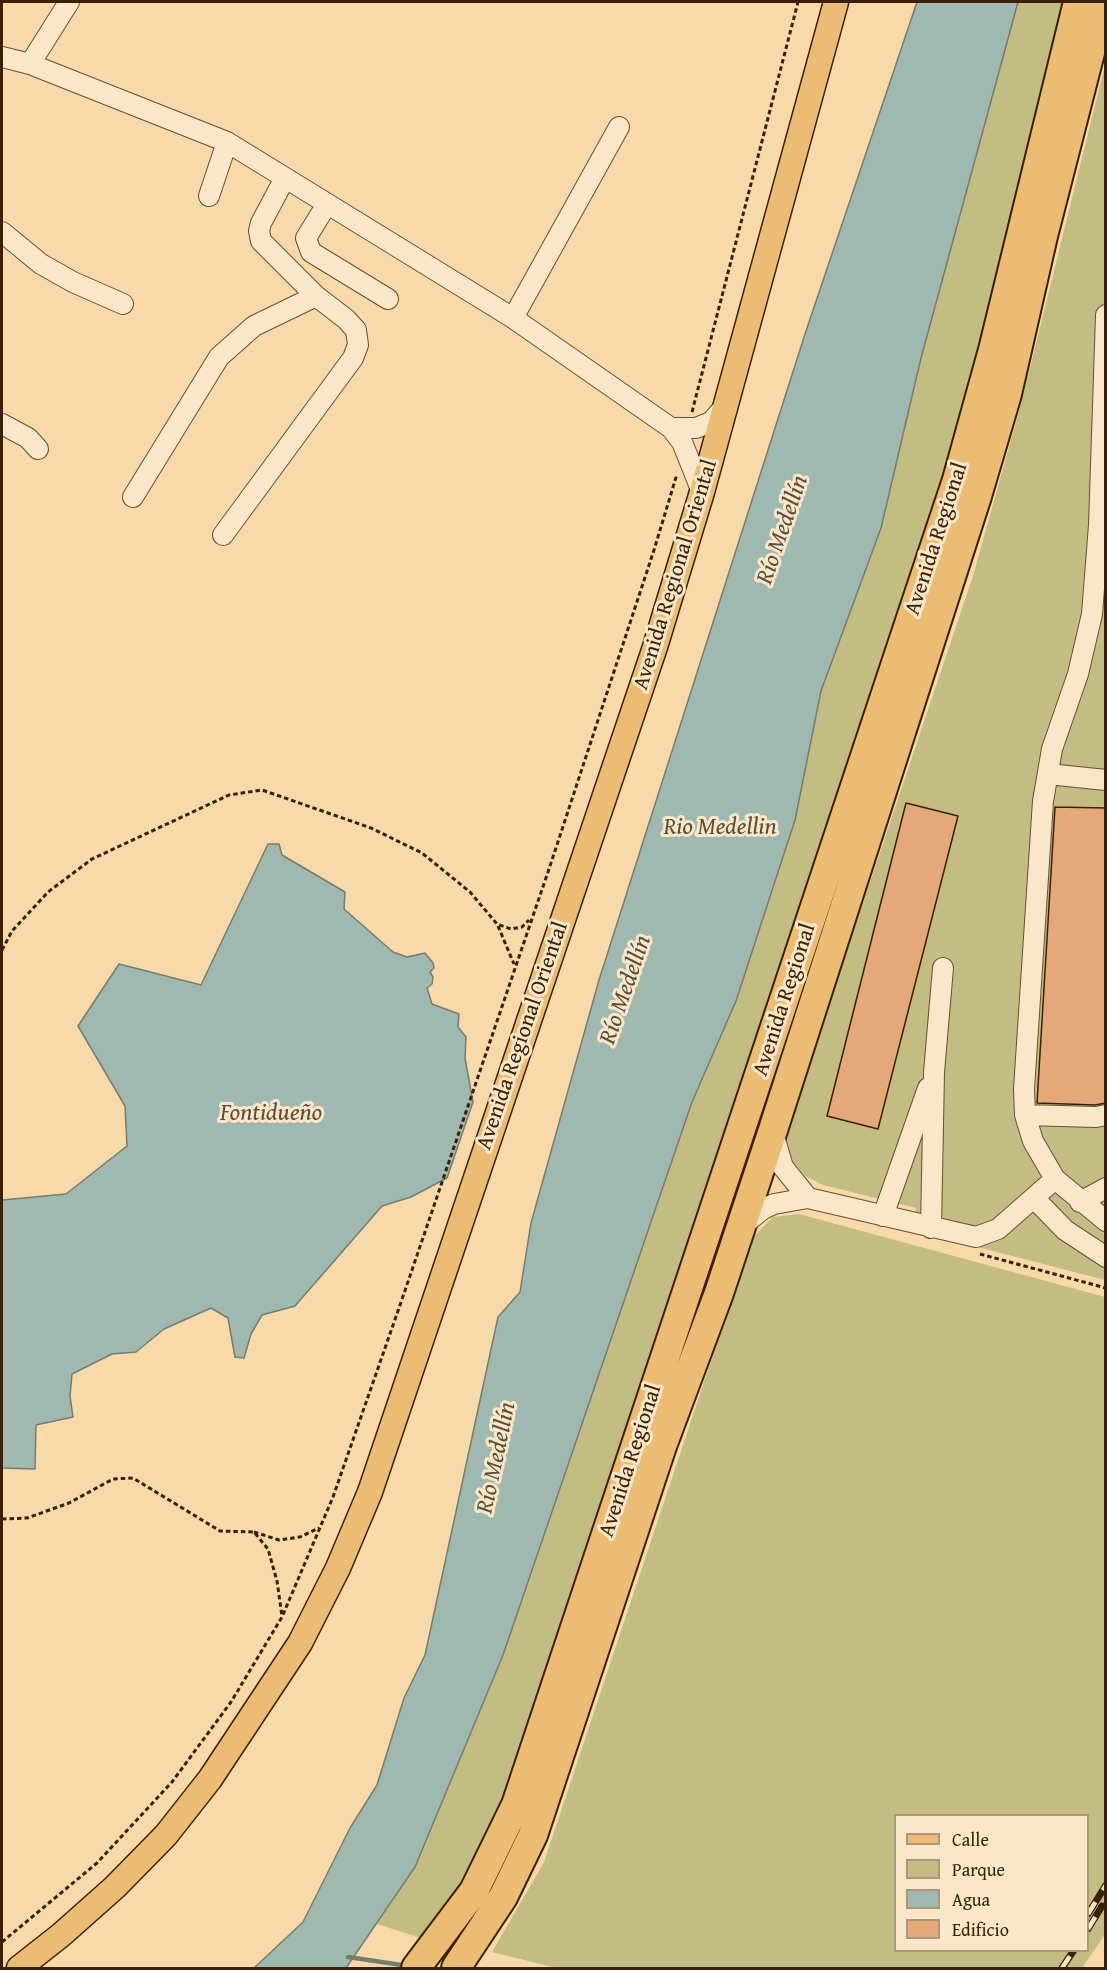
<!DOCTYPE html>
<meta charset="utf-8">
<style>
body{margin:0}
#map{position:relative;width:1107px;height:1970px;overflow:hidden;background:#f7d9aa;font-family:"Gentium Book Plus",serif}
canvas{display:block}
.frame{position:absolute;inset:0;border:3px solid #3a2005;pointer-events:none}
.legend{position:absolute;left:894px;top:1814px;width:195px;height:138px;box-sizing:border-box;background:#fae6c8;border:2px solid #ad977a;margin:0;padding:8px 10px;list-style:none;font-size:18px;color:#3a2005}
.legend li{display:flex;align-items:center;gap:12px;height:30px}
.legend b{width:30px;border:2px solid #ad977a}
</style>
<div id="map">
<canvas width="1107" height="1970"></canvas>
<div class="frame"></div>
<ul class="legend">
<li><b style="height:8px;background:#ecbc75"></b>Calle</li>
<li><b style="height:16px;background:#c4bd83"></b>Parque</li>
<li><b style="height:16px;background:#9fb9b1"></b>Agua</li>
<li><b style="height:16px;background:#e4a87a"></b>Edificio</li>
</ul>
</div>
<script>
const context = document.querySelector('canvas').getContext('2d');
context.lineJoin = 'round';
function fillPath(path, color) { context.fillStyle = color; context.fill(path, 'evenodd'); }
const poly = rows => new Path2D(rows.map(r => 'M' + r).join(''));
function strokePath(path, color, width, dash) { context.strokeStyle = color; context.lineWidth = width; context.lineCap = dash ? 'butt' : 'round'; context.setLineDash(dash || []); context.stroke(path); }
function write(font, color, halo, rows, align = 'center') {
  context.font = font + ' "Gentium Book Plus",serif'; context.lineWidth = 6; context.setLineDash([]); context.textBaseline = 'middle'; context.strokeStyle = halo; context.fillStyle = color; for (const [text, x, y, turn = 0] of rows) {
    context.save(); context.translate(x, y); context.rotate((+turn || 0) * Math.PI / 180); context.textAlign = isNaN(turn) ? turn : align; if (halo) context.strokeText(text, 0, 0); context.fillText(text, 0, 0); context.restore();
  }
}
const green = poly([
 [1018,2,1068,2,993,306,929,536,526,1743,479,1851,427,1940,377,1924,415,1867,503,1655,692,1102,736,1001,795,820,821,691,881,528,921,358],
 [1105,65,1105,1280,912,1230,916,1208,823,1185,805,1176,790,1158,785,1135,973,576,1021,404],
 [799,1214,1105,1297,1106,1933,1082,1968,557,1968,492,1952,544,1862,752,1238,773,1217],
 [896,1816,1088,1816,1088,1950,896,1950]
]);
const water = poly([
 [917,2,1018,2,921,358,881,528,821,691,795,820,736,1001,692,1102,503,1655,415,1867,346,1968,254,1968,303,1922,350,1828,377,1785,404,1698,425,1655,498,1317,520,1292,531,1223,599,980,805,334,917,2],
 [268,844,279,844,282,855,345,892,344,909,393,952,407,957,425,953,433,963,434,968,430,972,433,977,432,984,427,988,432,1004,459,1014,458,1027,466,1037,465,1058,473,1102,447,1178,411,1197,382,1206,295,1306,262,1315,251,1334,244,1358,235,1357,228,1318,211,1308,164,1329,136,1352,112,1354,72,1374,70,1396,73,1417,36,1425,35,1469,2,1468,2,1200,66,1194,127,1146,125,1106,78,1026,119,964,201,985,268,844]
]);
const stream = poly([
 [348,1957,408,1966]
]);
const building = poly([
 [906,803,958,816,878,1129,827,1116,906,803],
 [1055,807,1106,808,1106,1103,1095,1105,1037,1103,1055,807]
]);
const path = poly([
 [692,412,798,2],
 [498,926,514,964],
 [2,950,12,931,48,892,92,859,229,795,262,790,371,828,422,853,470,892,497,924,511,929,522,927,529,920],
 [980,1254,1106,1288],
 [2,1519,27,1518,69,1503,113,1479,133,1478,220,1531,254,1532,268,1549,277,1581,282,1616],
 [254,1532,279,1540,300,1537,319,1528],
 [2,1942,97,1863,172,1782,231,1702,282,1617,333,1497,399,1308,548,872,654,550,677,474]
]);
const minor = poly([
 [2,57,30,64,227,142,513,318,671,428,682,442,702,492],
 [30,64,69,2],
 [209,196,227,142],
 [327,204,306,238,311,252,388,299],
 [2,232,41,264,73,282,123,304],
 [1106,315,1099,525,1092,614,1078,674,1052,749,1043,801,1024,1089,1025,1115,1033,1141,1055,1179,1106,1221],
 [513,318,619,127],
 [2,424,28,438,38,449],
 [671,428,696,428,711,422,726,405],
 [133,497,219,357,254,326,316,296],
 [223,535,353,358,358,345,356,330,346,319,316,296,261,241,259,231,261,223,285,178],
 [1048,774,1106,780],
 [1025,1115,1096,1117,1106,1115],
 [773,1133,783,1167,808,1198],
 [1034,1198,1065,1230,1106,1257],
 [1080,1202,1106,1188],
 [883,1216,928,1088],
 [742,1226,763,1209,774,1204,808,1198,976,1237,998,1229,1055,1179],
 [931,1228,934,1072,943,968]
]);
const major = poly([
 [19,1968,61,1935,115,1887,166,1835,210,1779,300,1643,338,1568,370,1492,655,647,702,492,836,2]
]);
const highway = poly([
 [416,1968,474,1891,516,1805,957,480,993,350,1078,2],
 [456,1968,503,1897,533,1835,662,1446,719,1293,772,1133,977,496,1007,394,1043,236,1103,2]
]);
const rail = poly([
 [1088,1914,1106,1885],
 [1088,1929,1102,1906],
 [1062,1968,1074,1950]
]);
const streetNames = [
 ["Avenida Regional",937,539,-72],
 ["Avenida Regional Oriental",676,575,-73],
 ["Avenida Regional",785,1000,-72],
 ["Avenida Regional Oriental",523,1036,-71],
 ["Avenida Regional",631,1461,-72]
];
const waterNames = [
 ["Río Medellín",783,530,-71],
 ["Rio Medellin",720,828],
 ["Río Medellín",626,990,-71],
 ["Fontidueño",271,1114],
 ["Río Medellín",497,1458,-78]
];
fillPath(green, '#c4bd83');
fillPath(water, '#9fb9b1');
strokePath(water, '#777c6c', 1.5);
strokePath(stream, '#777c6c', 4.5);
fillPath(building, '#e4a87a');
strokePath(building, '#3a2005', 1.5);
strokePath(minor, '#694e2e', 22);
strokePath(major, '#3a2005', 27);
strokePath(highway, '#3a2005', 32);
strokePath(path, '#3a2005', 3, [4.5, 3]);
strokePath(minor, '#fae6c8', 20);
strokePath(major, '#ecbc75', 24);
strokePath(highway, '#ecbc75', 28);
strokePath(rail, '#3a2005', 7);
strokePath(rail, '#fae6c8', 4.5, [14]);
write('22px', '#3a2005', '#fae6c8', streetNames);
write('italic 24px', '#584e39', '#fae6c8', waterNames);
</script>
